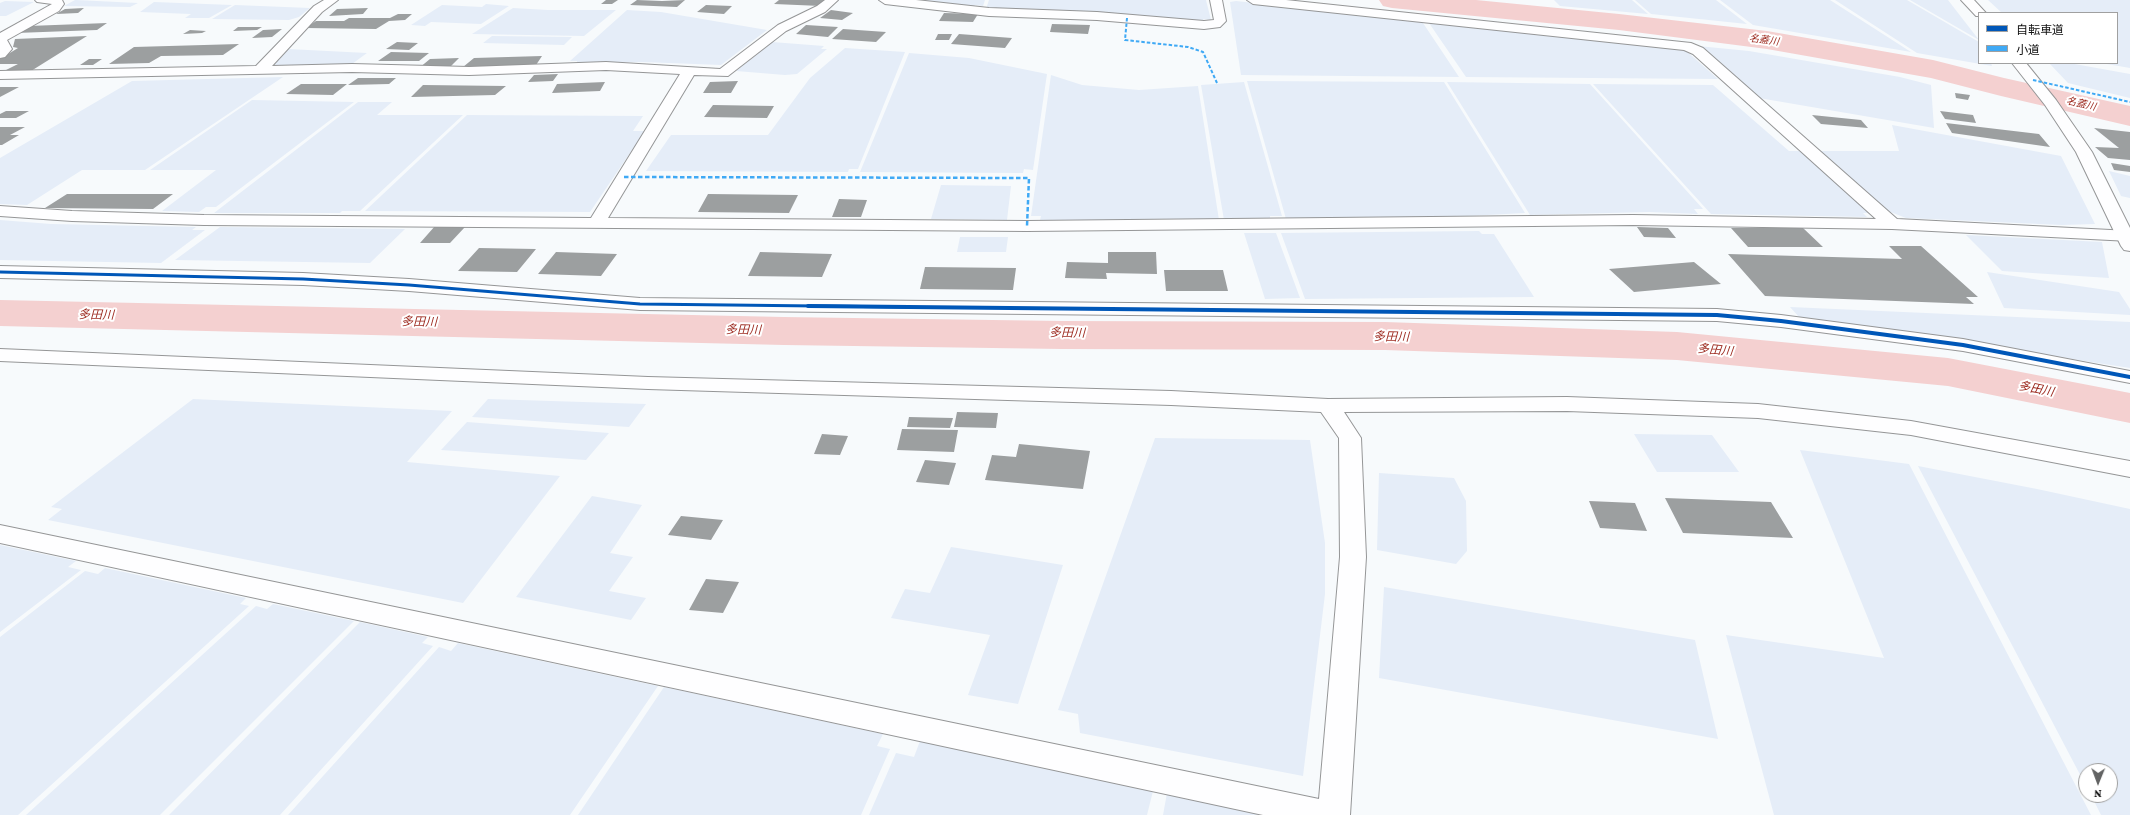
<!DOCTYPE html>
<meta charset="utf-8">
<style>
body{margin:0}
#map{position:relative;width:2130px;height:815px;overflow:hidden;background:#f7fafc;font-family:"Crimson Pro","Noto Sans JP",serif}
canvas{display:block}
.legend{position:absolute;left:1978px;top:12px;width:140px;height:52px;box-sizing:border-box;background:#fff;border:1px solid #a0a0a0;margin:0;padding:5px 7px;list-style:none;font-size:12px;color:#111}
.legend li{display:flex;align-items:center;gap:8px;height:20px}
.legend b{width:20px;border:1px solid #a0a0a0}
.north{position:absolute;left:2078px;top:763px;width:40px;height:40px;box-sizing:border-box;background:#fff;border:1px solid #a0a0a0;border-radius:50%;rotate:181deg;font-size:11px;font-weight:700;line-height:16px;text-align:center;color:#111}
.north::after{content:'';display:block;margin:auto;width:14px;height:18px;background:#626363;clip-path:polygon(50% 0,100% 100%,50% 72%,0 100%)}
</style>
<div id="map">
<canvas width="2130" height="815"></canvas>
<ul class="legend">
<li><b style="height:5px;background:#0057b8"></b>自転車道</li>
<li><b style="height:5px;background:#3fa9f5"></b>小道</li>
</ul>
<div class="north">N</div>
</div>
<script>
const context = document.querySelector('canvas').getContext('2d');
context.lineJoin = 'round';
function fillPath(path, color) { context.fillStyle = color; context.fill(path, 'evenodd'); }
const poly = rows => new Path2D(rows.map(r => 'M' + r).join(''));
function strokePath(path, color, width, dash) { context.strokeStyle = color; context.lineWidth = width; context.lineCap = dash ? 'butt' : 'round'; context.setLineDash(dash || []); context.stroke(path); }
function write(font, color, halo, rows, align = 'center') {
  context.font = font + ' "Crimson Pro","Noto Sans JP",serif'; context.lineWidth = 4; context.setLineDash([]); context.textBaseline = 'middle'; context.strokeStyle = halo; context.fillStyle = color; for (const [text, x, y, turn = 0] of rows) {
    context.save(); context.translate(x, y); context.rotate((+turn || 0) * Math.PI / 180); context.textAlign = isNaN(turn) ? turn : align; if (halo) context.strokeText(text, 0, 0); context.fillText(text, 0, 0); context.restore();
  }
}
const farmland = poly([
 [75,0,76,0,138,3,130,7,64,6],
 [908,0,985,0,983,6,975,5,973,7],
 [989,0,1206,0,1211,20,1203,19,1204,22,986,9],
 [1554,0,1632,0,1648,14,1560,6],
 [1635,0,1716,0,1747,24,1651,14],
 [1720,0,1830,0,1911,52,1753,25],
 [1835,0,1907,0,1979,42,1979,63,1991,63,1992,66,1917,53],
 [1910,0,1948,0,1979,40],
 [1988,0,2130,0,2130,68,2101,63,2117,63,2117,13,2002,13],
 [5,1,34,2,6,16,0,16,0,3],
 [1236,1,1414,20,1423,23,1459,77,1241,75,1230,2],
 [154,2,232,5,209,18,185,18,191,14,140,12],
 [486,4,509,6,481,24,431,22,425,26,411,25,442,5,482,7],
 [235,5,310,8,299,17,289,20,212,19],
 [513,8,548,10,616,10,584,36,472,34],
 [627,10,661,12,767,30,721,65,642,62,577,63,577,61,570,61],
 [1435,22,1683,48,1718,79,1466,77,1429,23],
 [492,36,572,37,564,45,483,43],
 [772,42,824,46,821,49,827,49,797,74,785,75,736,71],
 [1698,46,1749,51,1900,77,1931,85,1934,128,1759,98],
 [845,48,905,52,858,169,849,169,848,172,646,171,671,135,768,135,810,78],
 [288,49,367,53,352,64,273,66],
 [909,53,969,58,1047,74,1033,170,1024,169,1023,173,860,172],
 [2049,63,2069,63,2130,74,2130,98,2068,83],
 [1051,75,1082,85,1139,90,1198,86,1219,220,1040,220,1041,216,1031,216],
 [283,77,145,170,82,170,27,205,0,204,0,158,132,81],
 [1247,81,1444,82,1525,213,1468,216,1286,219],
 [1244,82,1282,216,1270,216,1270,220,1224,220,1201,85],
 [1447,82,1590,84,1703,209,1694,209,1698,214,1649,212,1530,215],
 [1593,84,1713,85,1789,151,1800,151,1870,213,1863,213,1867,217,1711,214],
 [252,100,354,102,216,207,206,207,199,212,162,211,216,170,150,170],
 [358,102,392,102,377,115,463,115,360,211,342,211,340,213,214,213],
 [467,115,643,116,633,131,645,131,590,212,365,211],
 [1892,125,2061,156,2095,224,2062,225,1906,218,1888,211,1819,151,1899,151],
 [2109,171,2130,176,2130,198,2121,196],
 [941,185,1011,186,1007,220,931,219],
 [0,220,51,224,196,227,192,230,205,230,161,263,0,260],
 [220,227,405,229,370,263,175,260],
 [1479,231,1482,234,1494,234,1534,297,1305,299,1281,233],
 [1244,233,1276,233,1300,298,1265,299],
 [1966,235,2102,242,2109,278,2002,271],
 [960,237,1008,237,1006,252,957,252],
 [1987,272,2119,292,2130,309,2130,315,2004,308],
 [1790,307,2130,322,2130,368,1799,317],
 [193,399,452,411,407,462,560,476,463,603,48,520,62,509,51,507],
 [488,399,646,404,629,427,472,417],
 [467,422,609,433,586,460,441,450],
 [1634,434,1712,435,1739,472,1657,472],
 [1155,438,1310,440,1325,543,1325,594,1303,776,1080,733,1078,714,1058,710],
 [1800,450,1909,464,2091,815,1774,815,1726,635,1884,658],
 [1918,466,2037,489,2130,509,2130,815,2101,815,2091,795,2110,795,2110,771,2086,771,2086,786],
 [1379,473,1454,478,1466,501,1467,551,1456,564,1377,550],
 [592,496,642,505,610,553,633,557,609,591,646,598,631,620,516,597],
 [0,545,76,561,68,567,81,570,0,632],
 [951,547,1063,565,1018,704,968,695,990,635,891,618,905,589,930,593],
 [105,568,246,598,240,604,249,606,18,815,0,815,0,637,85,571,98,574],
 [1384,587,1695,640,1718,739,1379,678],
 [273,604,354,621,160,815,26,815,256,606,267,609],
 [360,622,428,637,422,643,433,646,280,815,169,815],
 [458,643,658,686,570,815,288,815,439,647,451,651],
 [664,687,883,734,877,746,890,749,861,815,578,815],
 [920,741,1153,791,1147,815,869,815,896,753,914,757],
 [1167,793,1272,815,1163,815]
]);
const river = poly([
 [1379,0,1476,0,1619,14,1767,31,1933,60,2004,78,2130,106,2130,126,2001,96,1931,78,1767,49,1619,30,1392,8,1383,6,1379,0],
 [0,300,784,317,1062,321,1385,322,1677,332,1948,358,2130,393,2130,423,1948,386,1677,360,1385,350,1062,349,784,345,0,326,0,300]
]);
const building = poly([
 [606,0,618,0,612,4,601,4],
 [637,0,662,1,685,0,677,7,630,5],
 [779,0,827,0,821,6,774,4],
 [706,5,732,6,724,14,697,12],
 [84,8,78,13,56,14,65,9],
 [368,8,363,14,329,16,337,9],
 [831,10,853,13,842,20,820,18],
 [944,13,978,14,973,22,939,21],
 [398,14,412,14,405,20,389,21,376,29,306,28,316,21,344,21,349,18,390,18],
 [107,23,97,30,16,33,29,26],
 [1052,24,1090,25,1088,34,1050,32],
 [806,25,838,27,828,37,796,34],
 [238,27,262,27,257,30,233,31],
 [282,29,272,37,252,38,263,30],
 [843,29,886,32,876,42,832,39],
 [190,30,206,31,202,33,183,34],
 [938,34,952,34,949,40,935,40],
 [959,34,1012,38,1005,48,951,44],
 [87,36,31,71,4,71,18,64,0,64,0,59,18,48,13,47,15,39],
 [397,42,418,43,409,50,386,49],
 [239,44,223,55,161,56,149,63,109,64,134,47],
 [391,52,429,53,419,61,378,61],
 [542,56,536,65,463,67,474,58],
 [459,58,450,67,419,68,430,59],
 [89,59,102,59,93,65,80,65],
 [558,74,553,81,528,82,534,75],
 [358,78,396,78,389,84,348,85],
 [738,81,731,93,703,93,710,82],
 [605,82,600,91,552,93,557,84],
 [301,84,347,84,333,95,286,94],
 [423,85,506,86,495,95,411,97],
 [0,87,19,87,0,97],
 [1955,93,1970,95,1968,100,1956,98],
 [713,105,774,106,767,118,704,117],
 [6,111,29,111,16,118,0,118,0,114],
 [1940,111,1973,115,1976,123,1945,119],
 [1812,115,1861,120,1868,128,1821,124],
 [1946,123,2039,134,2050,147,1952,133],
 [0,127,25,127,10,135,19,135,2,145,0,145],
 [2094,128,2130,132,2130,160,2108,158,2095,147,2119,148],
 [2111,163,2130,166,2130,172,2114,170],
 [67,194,173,194,153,209,45,208],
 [708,194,798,195,789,213,698,212],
 [839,199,867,200,861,217,832,217],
 [435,226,465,227,450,243,420,243],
 [1637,227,1668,228,1676,238,1644,237],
 [1731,228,1803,228,1823,247,1748,247],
 [1889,246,1921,246,1978,297,1966,297,1974,304,1765,296,1728,254,1902,259],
 [479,248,536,249,517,272,458,271],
 [556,252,617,254,601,276,538,274],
 [760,252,832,254,822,277,748,276],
 [1108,252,1156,252,1157,274,1106,273,1107,279,1065,278,1067,262,1108,263],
 [1694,262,1721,284,1634,292,1609,269],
 [925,267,1016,268,1013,290,920,289],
 [1164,270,1223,270,1228,291,1166,291],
 [957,412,998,413,996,428,954,427],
 [909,417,953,418,950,428,907,427],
 [902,429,958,430,954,452,897,450],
 [822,434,848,436,840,455,814,454],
 [1019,444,1090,451,1083,489,985,480,992,455,1016,457],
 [925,460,956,463,949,485,916,482],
 [1665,498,1771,502,1793,538,1683,533],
 [1589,501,1635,503,1647,531,1600,528],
 [681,516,723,520,711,540,668,535],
 [706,579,739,582,723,613,689,610]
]);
const minor = poly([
 [35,0,62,0,64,4,59,11,7,40,12,49,5,57,0,58,0,33,52,4,37,2,35,0],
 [324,0,338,0,322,12,272,66,352,64,469,67,606,62,720,69,778,25,817,6,825,0,838,0,825,12,786,31,728,76,694,75,608,218,1027,221,1633,215,1876,219,1693,54,1684,50,1253,4,1247,0,1286,0,1691,43,1703,48,1897,219,2130,231,2130,241,1892,229,1633,225,1027,231,204,225,72,221,0,216,0,206,72,211,204,215,591,218,680,74,606,70,469,75,352,72,0,79,0,71,256,66,314,6,324,0],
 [879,0,916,0,989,8,1097,12,1204,21,1214,20,1210,0,1222,0,1226,21,1220,27,1204,29,1097,20,989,16,885,4,879,0],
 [0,266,303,273,409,279,640,298,1717,309,1781,315,1963,339,2130,371,2130,383,1963,351,1781,327,1717,321,640,310,409,291,303,285,0,278,0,266],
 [0,349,648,377,1171,391,1328,399,1567,397,1758,404,1911,421,2130,461,2130,477,1911,435,1758,418,1567,411,1344,412,1361,438,1366,557,1350,815,1263,815,0,543,0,525,1319,799,1340,557,1339,438,1321,412,1171,405,648,389,0,361,0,349]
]);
const tertiary = poly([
 [1961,0,1974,0,1986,13,1979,13,1979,16,1976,16,1961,0],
 [2012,63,2026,63,2056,100,2092,152,2130,228,2130,251,2124,250,2121,246,2076,152,2045,105,2012,63]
]);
const quietFar1 = poly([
 [1127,18,1125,40,1188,47,1203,52,1217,83],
 [2033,80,2130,102]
]);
const quiet = poly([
 [624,177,1029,178,1027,226]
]);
const cyclewayFar1 = poly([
 [0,272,303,279,409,285,640,304,906,307]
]);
const cycleway = poly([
 [808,306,1717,315,1781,321,1963,345,2130,377]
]);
const farWaternames = [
 ["名蓋川",1764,40,8],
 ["名蓋川",2081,104,13]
];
const waterNames = [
 ["多田川",96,315,1],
 ["多田川",419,322,1],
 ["多田川",743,330,1],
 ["多田川",1067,333,1],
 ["多田川",1391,337,1],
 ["多田川",1715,350,5],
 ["多田川",2036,389,11]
];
fillPath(farmland, '#e5edf8');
fillPath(river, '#f4d0d0');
fillPath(building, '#9c9fa0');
strokePath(minor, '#959697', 2);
strokePath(tertiary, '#959697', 2);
fillPath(minor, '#fefeff');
fillPath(tertiary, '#fefeff');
strokePath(quietFar1, '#3fa9f5', 2, [3.5, 2]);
strokePath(quiet, '#3fa9f5', 2.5, [4.5, 2.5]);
strokePath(cyclewayFar1, '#0057b8', 3);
strokePath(cycleway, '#0057b8', 4);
write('italic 10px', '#9d2b20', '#fff', farWaternames);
write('italic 12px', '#9d2b20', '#fff', waterNames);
</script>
